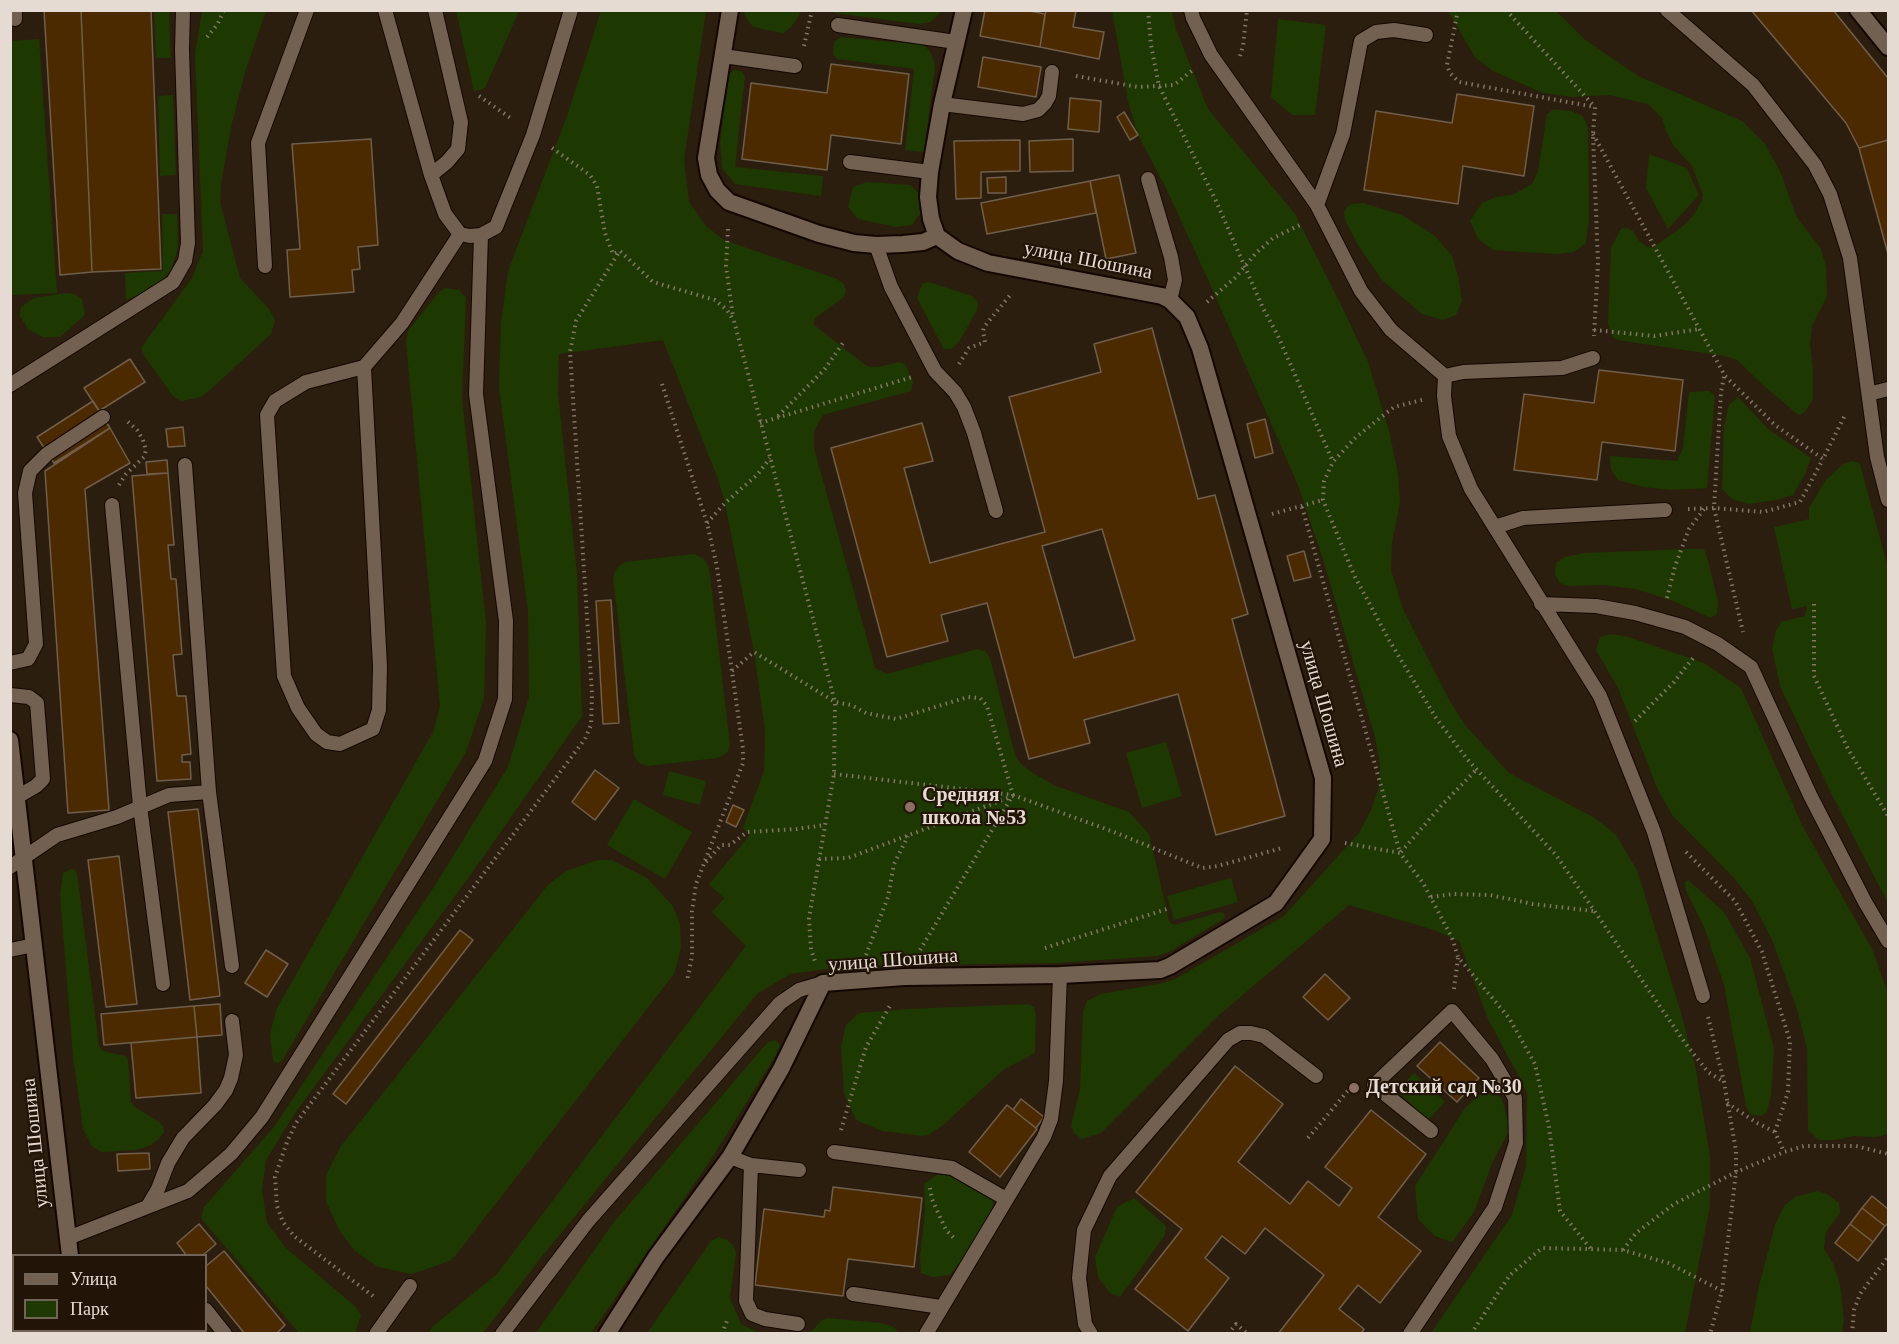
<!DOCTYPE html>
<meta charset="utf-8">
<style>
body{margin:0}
#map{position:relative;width:1899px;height:1344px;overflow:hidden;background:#2c1e0e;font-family:Georgia,serif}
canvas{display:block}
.frame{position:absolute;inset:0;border:12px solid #e5dbd2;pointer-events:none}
.legend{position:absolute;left:12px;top:1254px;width:195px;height:78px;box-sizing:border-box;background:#221406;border:2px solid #706458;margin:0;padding:8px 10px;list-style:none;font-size:18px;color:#e5dbd2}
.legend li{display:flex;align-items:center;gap:12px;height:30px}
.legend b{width:30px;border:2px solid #706458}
</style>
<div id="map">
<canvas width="1899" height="1344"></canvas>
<div class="frame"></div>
<ul class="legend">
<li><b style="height:8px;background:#726050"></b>Улица</li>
<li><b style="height:16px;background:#1d3901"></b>Парк</li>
</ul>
</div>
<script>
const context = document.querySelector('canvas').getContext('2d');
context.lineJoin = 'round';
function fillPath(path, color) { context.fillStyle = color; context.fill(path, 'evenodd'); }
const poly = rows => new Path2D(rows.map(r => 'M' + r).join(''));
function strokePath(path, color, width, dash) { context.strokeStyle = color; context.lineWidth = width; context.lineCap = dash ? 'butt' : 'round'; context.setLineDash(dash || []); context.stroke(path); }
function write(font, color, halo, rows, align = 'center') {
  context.font = font + ' Georgia,serif'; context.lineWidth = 4.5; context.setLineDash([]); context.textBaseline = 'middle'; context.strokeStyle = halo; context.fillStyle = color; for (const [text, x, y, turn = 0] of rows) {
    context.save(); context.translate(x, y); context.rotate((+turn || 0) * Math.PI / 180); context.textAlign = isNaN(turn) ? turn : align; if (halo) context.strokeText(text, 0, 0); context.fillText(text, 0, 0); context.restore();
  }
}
const green = poly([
 [154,11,169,11,171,58,156,58],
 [202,11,266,11,245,72,231,127,221,184,220,202,240,278,269,309,275,320,271,334,211,389,201,397,181,401,173,396,145,357,141,348,192,278,203,251,195,55],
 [456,11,519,11,485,88,474,92],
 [601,11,706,11,684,160,689,202,706,226,724,240,837,279,844,284,846,291,844,297,815,318,814,325,867,366,878,367,899,362,905,364,913,381,911,391,823,415,814,431,814,448,875,668,887,674,977,649,985,651,990,658,1015,755,1021,764,1034,774,1056,786,1129,812,1140,824,1149,834,1169,921,1172,924,1175,925,1220,912,1224,913,1225,918,1169,952,1157,956,1058,963,847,966,790,974,757,994,543,1255,483,1333,429,1333,432,1327,497,1274,746,946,712,912,724,898,709,884,750,835,743,828,764,771,765,730,754,652,725,503,718,479,663,340,559,354,558,393,577,574,582,716,474,870,295,1113,266,1160,262,1190,267,1223,286,1248,356,1307,361,1315,355,1333,299,1333,201,1218,204,1207,274,1127,434,887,508,767,529,697,528,611,499,387,501,323,508,271,567,116],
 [744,11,744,10,800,11,799,16,791,27,783,33,753,27,746,18],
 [832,11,940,11,939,14,931,22,919,24,834,13],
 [1112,11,1172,11,1175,27,1208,109,1295,214,1342,307,1368,362,1390,434,1398,475,1400,502,1392,543,1391,570,1403,609,1448,698,1466,726,1509,773,1595,818,1616,835,1637,870,1679,1006,1695,1065,1710,1156,1710,1206,1685,1333,1431,1333,1512,1215,1526,1166,1527,1092,1488,1019,1459,941,1431,929,1349,905,1219,1015,1101,1133,1082,1139,1074,1133,1071,1126,1080,1090,1083,1012,1087,1001,1101,994,1163,983,1177,978,1284,916,1359,833,1371,810,1380,784,1380,765,1375,737,1323,559,1298,485,1206,275,1166,188,1138,135,1128,101],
 [1448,11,1556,11,1584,39,1638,76,1742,121,1765,144,1781,173,1796,216,1821,249,1826,267,1827,296,1812,326,1810,344,1813,370,1813,399,1805,412,1800,415,1796,413,1762,384,1737,360,1725,356,1617,340,1613,337,1608,324,1611,247,1621,229,1626,227,1633,231,1639,241,1646,246,1652,248,1682,227,1693,216,1702,200,1703,195,1692,166,1674,146,1666,131,1662,118,1648,104,1609,95,1572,97,1543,93,1493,71,1475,57],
 [1278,19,1326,25,1315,115,1292,115,1271,97],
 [841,37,924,45,931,53,935,66,924,152,905,150,914,69,838,59,833,54,834,42],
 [39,39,57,293,11,295,11,41],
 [735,70,741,71,745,76,735,167,823,176,821,196,735,184,722,168,720,142,729,74],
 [173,95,176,175,160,176,158,96],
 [1554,109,1570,111,1583,116,1588,128,1589,219,1586,243,1574,252,1556,254,1493,250,1478,239,1470,221,1482,203,1496,197,1512,195,1532,184,1538,172,1547,114],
 [1649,154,1687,168,1699,195,1668,229,1646,188],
 [867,182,910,185,921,195,922,211,912,225,896,227,858,219,848,207,853,187],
 [1363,203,1402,215,1435,236,1452,256,1458,276,1462,301,1456,315,1443,320,1422,314,1382,280,1358,245,1345,220,1344,212,1347,207,1352,204],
 [162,214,177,214,178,247,172,268,162,281,150,290,126,300,125,273,163,271],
 [929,282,972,296,978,302,977,310,959,342,951,349,944,349,917,298,922,284],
 [445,288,459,290,466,298,462,398,486,623,484,698,466,752,283,1059,280,1062,276,1063,273,1061,270,1035,276,1010,434,730,440,706,406,342,408,331,437,294],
 [65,293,74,294,82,299,85,315,60,337,43,337,28,329,20,316,21,307,34,298],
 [1709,391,1715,396,1707,488,1672,490,1644,487,1618,480,1611,470,1610,456,1677,461,1683,448,1689,392],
 [1738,397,1768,429,1811,458,1805,474,1793,495,1776,500,1749,504,1732,499,1722,489,1724,426,1729,405],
 [1853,461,1860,464,1888,568,1888,903,1830,791,1780,686,1772,649,1776,631,1781,622,1805,616,1807,606,1792,609,1774,527,1809,519,1809,508,1825,481,1843,464],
 [1688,549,1704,549,1707,557,1718,602,1717,613,1714,616,1709,617,1673,601,1636,589,1605,585,1569,586,1560,583,1555,574,1556,563,1565,557,1585,553],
 [694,554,703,558,709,567,730,745,727,753,717,758,647,766,639,763,634,755,613,577,617,568,625,562],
 [1612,634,1628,637,1704,663,1741,688,1803,827,1872,949,1888,993,1888,1134,1876,1137,1854,1136,1835,1140,1818,1140,1808,1130,1807,1049,1797,1009,1773,942,1752,901,1734,878,1673,816,1658,790,1618,688,1596,650,1600,637],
 [1166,742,1182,796,1142,808,1126,753],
 [669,771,706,781,700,805,663,795],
 [634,799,692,832,665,879,607,845],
 [598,860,612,860,647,878,672,905,680,924,681,948,674,974,452,1260,412,1274,378,1267,355,1251,339,1230,326,1201,326,1175,341,1146,548,885,566,871],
 [71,869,75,870,77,873,99,1046,103,1051,125,1056,128,1060,131,1102,136,1108,158,1121,163,1126,164,1132,159,1139,149,1146,136,1150,101,1152,92,1146,83,1129,73,1056,60,895,63,873],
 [1231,878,1238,902,1174,920,1167,896],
 [1688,880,1724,912,1750,958,1774,1049,1771,1095,1767,1112,1761,1116,1751,1115,1746,1106,1724,985,1704,927,1686,890,1685,882],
 [1029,1004,1034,1007,1036,1016,1035,1053,1003,1070,942,1126,928,1135,922,1136,883,1131,856,1120,844,1093,841,1047,846,1025,859,1013,909,1009],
 [775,1040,780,1045,776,1055,710,1161,591,1333,536,1333,614,1222,767,1043],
 [1414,1073,1445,1102,1428,1120,1397,1091],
 [1489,1086,1502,1099,1510,1129,1493,1161,1474,1212,1452,1242,1435,1236,1418,1219,1415,1186,1465,1108],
 [938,1174,950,1176,966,1184,994,1201,991,1211,967,1254,950,1275,933,1277,921,1273,920,1257,925,1211,924,1184],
 [1817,1191,1827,1194,1839,1203,1840,1213,1826,1232,1824,1249,1833,1263,1840,1285,1844,1320,1842,1333,1750,1333,1758,1290,1775,1225,1784,1206,1795,1197],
 [1134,1198,1166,1226,1165,1235,1120,1297,1110,1293,1098,1277,1095,1257,1117,1207],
 [719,1237,727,1240,733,1245,736,1253,730,1298,741,1324,760,1333,647,1333,711,1241],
 [827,1318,881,1323,894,1327,898,1333,807,1333,813,1330,821,1321]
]);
const building = poly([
 [44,10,81,10,92,272,60,275,44,10],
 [81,10,151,10,161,269,92,272,81,10],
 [985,10,1025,10,1045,14,1040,47,980,36,985,10],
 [1046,10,1076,10,1073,27,1104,32,1099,59,1040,47,1046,10],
 [1751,10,1833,10,1888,78,1888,140,1859,148,1846,123,1751,10],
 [983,57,1041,67,1036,97,978,87,983,57],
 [831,64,909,74,901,144,831,135,827,170,742,159,751,83,827,93,831,64],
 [1457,94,1534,106,1524,176,1463,166,1458,204,1364,190,1376,111,1452,123,1457,94],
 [1070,98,1101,101,1099,132,1068,129,1070,98],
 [1124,112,1138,135,1130,140,1117,117,1124,112],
 [371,139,378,245,358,247,360,269,352,270,354,292,290,297,287,250,300,249,292,144,371,139],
 [1073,139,1073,171,1030,172,1029,141,1073,139],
 [1020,140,1020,171,981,172,981,198,956,199,954,141,1020,140],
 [1888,140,1888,254,1859,148,1888,140],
 [1119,175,1136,253,1106,259,1090,181,1119,175],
 [1006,177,1006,193,988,193,987,178,1006,177],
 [1090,181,1096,213,987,234,981,203,1090,181],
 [1152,328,1198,499,1215,495,1248,614,1232,619,1285,816,1216,835,1178,694,1084,720,1090,743,1029,759,987,603,941,615,948,641,887,657,831,448,922,423,933,461,904,468,930,563,1045,532,1009,397,1101,372,1094,344,1152,328],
 [1102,529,1135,640,1074,658,1042,546,1102,529],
 [130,359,145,382,99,411,84,388,130,359],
 [1599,370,1683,380,1675,451,1602,442,1597,480,1514,470,1524,394,1594,403,1599,370],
 [93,401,110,428,54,463,37,437,93,401],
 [1265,419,1273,453,1255,458,1247,424,1265,419],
 [183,427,185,446,168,447,166,429,183,427],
 [110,428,130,463,85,489,109,810,68,813,45,471,110,428],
 [167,460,168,473,147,474,146,462,167,460],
 [168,473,174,545,168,545,171,579,176,579,182,654,173,655,177,696,186,696,191,754,182,755,182,762,190,762,191,779,157,781,132,476,168,473],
 [1304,551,1311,577,1294,581,1287,556,1304,551],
 [611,600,619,723,603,724,596,601,611,600],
 [595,770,619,788,595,820,572,802,595,770],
 [733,805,744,810,736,827,726,822,733,805],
 [198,809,220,996,190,1000,168,812,198,809],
 [119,856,137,1004,106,1007,88,860,119,856],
 [460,930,473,940,346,1104,333,1094,460,930],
 [266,950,288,964,267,997,245,983,266,950],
 [1325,974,1350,998,1328,1020,1303,997,1325,974],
 [220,1004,222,1035,197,1037,194,1006,220,1004],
 [194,1006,197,1037,104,1045,101,1014,194,1006],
 [197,1037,201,1093,136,1098,131,1043,197,1037],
 [1440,1042,1479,1078,1457,1102,1417,1066,1440,1042],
 [1235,1066,1283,1104,1238,1162,1290,1204,1308,1181,1339,1206,1352,1188,1325,1167,1371,1110,1426,1154,1378,1217,1421,1251,1380,1303,1358,1285,1339,1309,1364,1329,1361,1334,1278,1334,1324,1275,1265,1228,1245,1254,1222,1236,1205,1258,1229,1278,1188,1331,1135,1289,1182,1229,1136,1192,1235,1066],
 [1021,1099,1044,1117,1036,1128,1013,1110,1021,1099],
 [1007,1105,1037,1129,1000,1177,969,1152,1007,1105],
 [149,1153,150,1169,118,1171,117,1154,149,1153],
 [833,1187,922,1198,914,1267,848,1259,843,1296,755,1285,764,1209,824,1217,825,1210,830,1211,833,1187],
 [1872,1196,1888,1209,1888,1223,1885,1226,1862,1208,1872,1196],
 [1862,1208,1885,1226,1873,1242,1850,1224,1862,1208],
 [199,1224,216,1244,202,1256,187,1256,177,1243,199,1224],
 [1850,1224,1873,1242,1858,1261,1835,1243,1850,1224],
 [224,1251,285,1325,276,1334,245,1334,206,1286,206,1266,224,1251],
 [135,1330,147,1330,150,1334,132,1334,135,1330],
 [152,1330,196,1330,199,1334,155,1334,152,1330]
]);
const path = poly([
 [1148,10,1151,45,1159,86,1216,201,1263,308,1278,336,1333,462],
 [1458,10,1447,65,1450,73,1459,82,1595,107],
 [1506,10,1595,107,1593,134,1598,263,1594,336],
 [207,37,217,25,224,10],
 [804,46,812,10],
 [1240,56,1243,46,1247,10],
 [1076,76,1138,87,1174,85,1194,69],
 [479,96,512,119],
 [1593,134,1725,376,1775,425,1823,459,1846,413],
 [552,148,590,175,597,186,605,233,613,254,620,251,653,282,715,300,727,310,734,321,835,702,834,774,809,918,811,950,815,961],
 [728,229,726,266,733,317],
 [1207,302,1236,277,1256,253,1273,238,1302,224],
 [1594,330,1654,336,1700,329],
 [959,364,969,348,985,342,983,331,984,327,1011,294],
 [1724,377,1721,392,1714,508,1743,632],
 [662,384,707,523,717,567,743,749,743,763,696,884,692,911,692,956,687,981],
 [1422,400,1394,407,1356,437,1333,462,1324,481,1323,500,1354,575,1389,640,1436,718,1467,759,1556,855,1685,1043,1708,1072,1724,1082],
 [778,416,824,370,843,343],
 [760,423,912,377],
 [119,485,126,474,144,457,146,450,143,440,137,430,125,419],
 [1302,507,1400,853],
 [1688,509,1714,508,1763,512,1800,502,1823,459],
 [1272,514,1323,500],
 [707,523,725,503,757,475,770,458],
 [1667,598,1675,566,1689,529,1704,509],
 [1814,604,1814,676,1848,749,1888,816],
 [732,671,754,652,835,702,851,705,866,713,896,719,968,697,980,698,987,706,1013,795,920,950],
 [1635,721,1674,682,1693,658],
 [834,774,1013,795,1114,832,1202,868,1218,866,1282,848],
 [1345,843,1400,853,1423,883,1452,938,1458,957,1509,1018,1535,1064,1549,1127,1560,1211,1591,1249],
 [1401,852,1441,806,1477,769],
 [1686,852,1735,901,1762,952,1790,1041,1788,1092,1775,1132,1784,1152],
 [819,859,848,858,1013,796],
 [706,862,721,845,730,845,747,832,797,829,825,825],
 [1431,897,1453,894,1490,895,1533,904,1593,911],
 [1045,948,1170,908],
 [866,955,888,897,894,864,908,836],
 [1454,989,1458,958],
 [1708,1017,1724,1082,1736,1151,1736,1172,1722,1291,1710,1334],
 [1727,1103,1757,1123,1775,1132],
 [841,1130,866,1047,891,1004],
 [1308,1138,1351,1087],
 [930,1188,932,1199,940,1217,946,1230,955,1239],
 [1623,1250,1636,1233,1674,1204,1736,1172,1784,1152,1804,1146,1856,1146,1888,1154],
 [373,1296,294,1236,283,1222,277,1206,275,1177,287,1142,296,1123,585,739,591,725,592,694,570,352,576,321,619,252],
 [722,1334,728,1318],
 [1228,1334,1236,1324,1248,1334],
 [1471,1334,1510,1275,1542,1248,1623,1250,1668,1263,1722,1291],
 [1852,1334,1854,1310,1860,1294,1888,1257]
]);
const service = poly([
 [385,10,431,175,445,214,460,234,470,236,481,235,496,227,533,135,571,10],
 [1191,10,1193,18,1211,55,1317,205],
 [1667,10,1753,85,1815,165,1830,194,1850,258,1877,457,1888,500],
 [15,19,15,10],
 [838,25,956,42],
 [1426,35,1394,30,1376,32,1361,41,1343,134,1317,205,1361,291,1391,330,1445,376],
 [723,56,795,66],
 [942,104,1023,114,1038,110,1045,103,1049,96,1052,72],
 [850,162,930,172],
 [431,175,447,162,458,149,461,122,435,10],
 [1148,179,1171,257,1175,280,1170,300],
 [876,245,891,287,935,371,955,392,964,407,974,433,996,511],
 [265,266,258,143,307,10],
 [1593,358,1562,368,1463,372,1445,376,1444,396,1449,436,1471,489,1600,696,1654,832,1703,996],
 [364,367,306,382,275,401,267,415,284,676,298,708,316,734,327,742,340,744,373,729,379,710,380,666,364,367,402,323,460,234],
 [10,385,173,282,185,261,188,243,182,50,183,10],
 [1869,394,1888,389],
 [185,465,209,792,232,966],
 [112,505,140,806,163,984],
 [1495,527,1523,518,1665,510],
 [1541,604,1596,606,1635,613,1685,627,1718,644,1751,667,1810,795,1865,902,1888,941],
 [10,663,28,659,36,644,25,493,30,471,47,454,103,417],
 [10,695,29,697,37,703,43,779,36,786,17,797],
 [10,867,57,835,117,817,169,795,209,792],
 [10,950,34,945],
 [834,1152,952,1168,1006,1199],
 [730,1157,751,1165,799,1170],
 [751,1165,746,1301,752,1314,765,1319,798,1324],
 [148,1206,158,1189,168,1163,183,1138,215,1105,226,1090,231,1078,236,1055,232,1021],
 [68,1238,188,1191,231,1154,262,1117,485,761,505,699,506,621,476,394,481,235],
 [853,1294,941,1307],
 [206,1310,225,1334],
 [12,1334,24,1330],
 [376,1334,410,1286],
 [502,1334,588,1221,780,1003,799,990,823,983],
 [926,1334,1044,1137,1051,1119,1056,1081,1060,975],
 [1091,1334,1085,1324,1079,1278,1084,1230,1110,1176,1228,1040,1240,1033,1251,1033,1264,1036,1316,1076],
 [1410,1334,1495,1207,1516,1143,1515,1098,1492,1059,1452,1011,1374,1085,1431,1131]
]);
const minor = poly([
 [1858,10,1888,47],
 [937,236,931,219,928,197,930,172,942,104,964,10],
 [10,740,70,1256],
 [77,1330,77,1334],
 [607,1334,656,1257,730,1157,781,1069,823,983,904,977,1060,975,1160,970,1170,966,1276,903,1322,839,1323,778,1200,348,1187,317,1170,300,1162,296,988,263,958,251,937,236,923,242,903,244,876,245,854,243,819,234,729,202,717,190,709,175,706,158,730,10]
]);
const markers = [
 [910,807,6,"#8d6e63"],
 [1354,1088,6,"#8d6e63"]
];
const streetNames = [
 ["улица Шошина",1088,261,11],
 ["улица Шошина",1323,704,74],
 ["улица Шошина",893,961,-4],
 ["улица Шошина",36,1143,-96]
];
const poiNames = [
 ["Средняя",922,796],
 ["школа №53",922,819],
 ["Детский сад №30",1366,1088]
];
fillPath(green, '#1d3901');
fillPath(building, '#4b2a00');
strokePath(building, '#705e4d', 1.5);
strokePath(service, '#140700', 16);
strokePath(minor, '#140700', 20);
strokePath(path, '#827669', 4, [1.5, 4.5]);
strokePath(service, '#726050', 14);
strokePath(minor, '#726050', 16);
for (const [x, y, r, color] of markers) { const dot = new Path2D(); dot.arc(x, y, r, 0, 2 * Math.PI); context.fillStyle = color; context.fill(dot); strokePath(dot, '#221406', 2); }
write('20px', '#e5dbd2', '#221406', streetNames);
write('bold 20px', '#e5dbd2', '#221406', poiNames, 'left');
</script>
